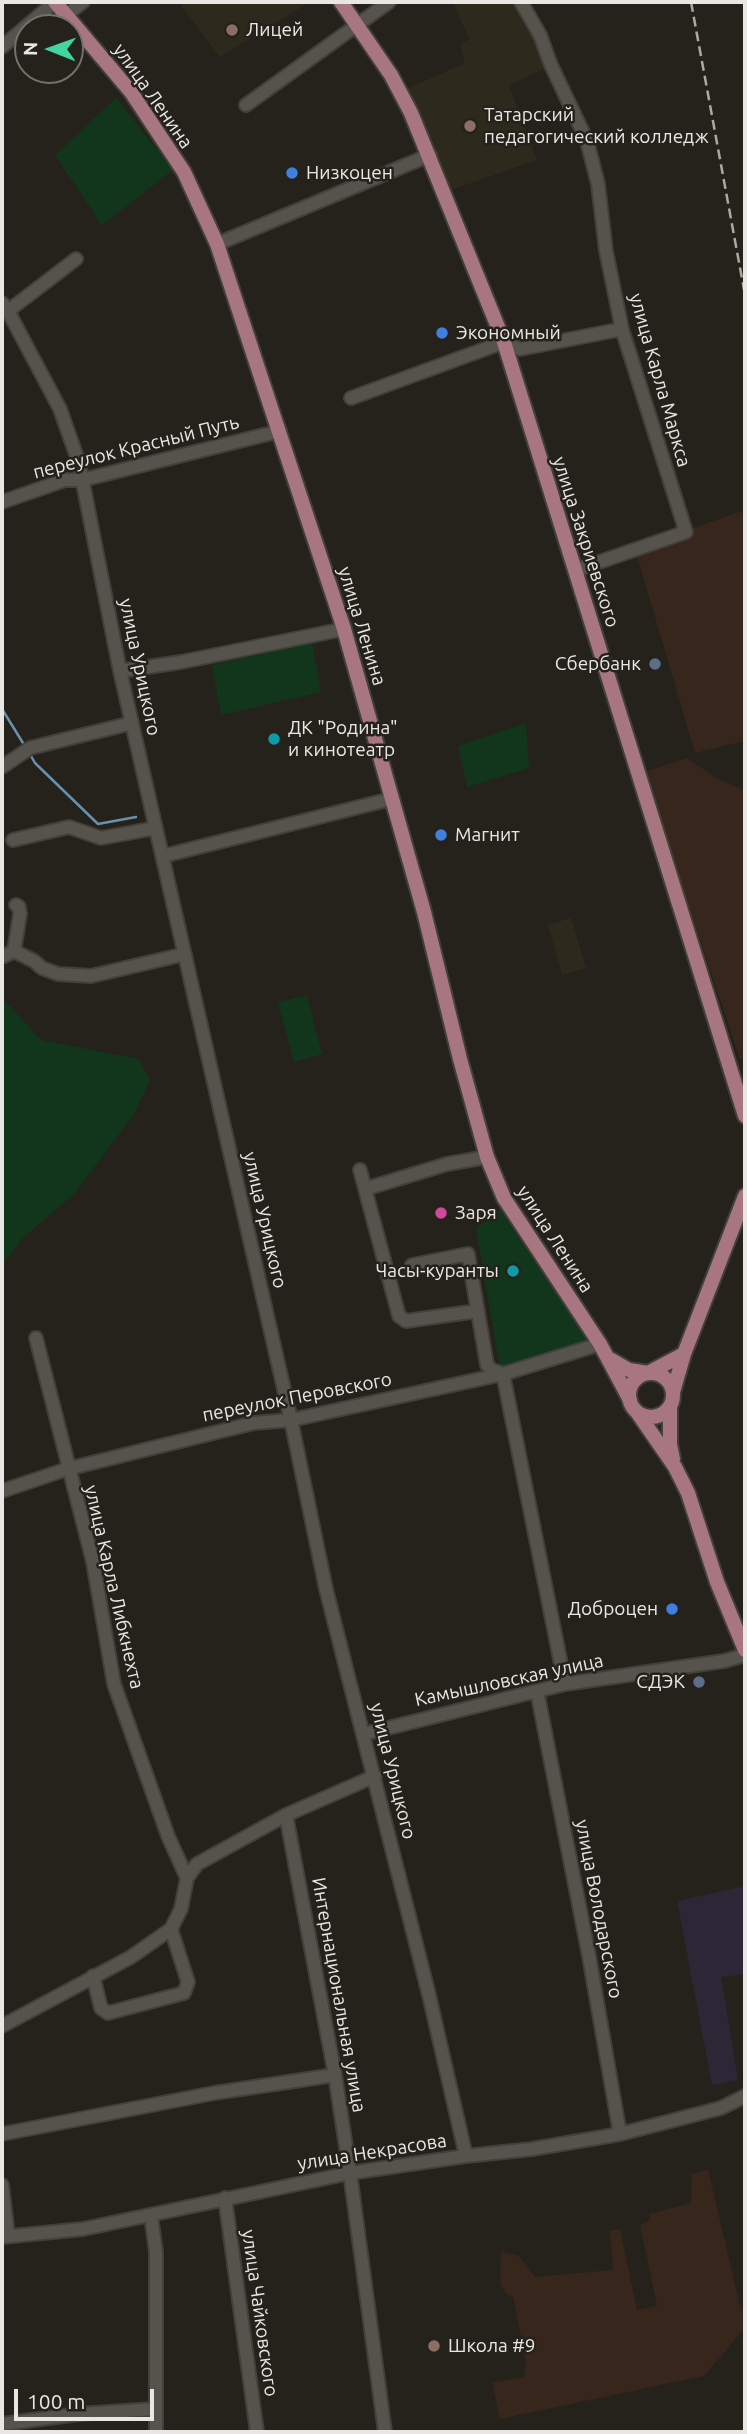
<!DOCTYPE html>
<meta charset="utf-8">
<style>
body{margin:0}
#map{position:relative;width:747px;height:2434px;overflow:hidden;background:#25221c;font-family:Ubuntu,sans-serif}
canvas{display:block}
.frame{position:absolute;inset:0;border:4px solid #e9e7e3;pointer-events:none}
.north{position:absolute;left:14px;top:14px;width:70px;height:70px;box-sizing:border-box;background:#25221c;border:2px solid #73716c;border-radius:50%;rotate:271deg;font-size:19px;font-weight:700;line-height:28px;text-align:center;color:#e9e7e3}
.north::after{content:'';display:block;margin:auto;width:24px;height:32px;background:#43d4a0;clip-path:polygon(50% 0,100% 100%,50% 72%,0 100%)}
.scale{position:absolute;left:14px;top:2389px;width:140px;height:32px;box-sizing:border-box;border:4px solid #e9e7e3;border-top:0;padding-left:9px;font-size:21px;line-height:24px;white-space:nowrap;color:#e9e7e3;-webkit-text-stroke:5px #25221c;paint-order:stroke}
</style>
<div id="map">
<canvas width="747" height="2434"></canvas>
<div class="frame"></div>
<div class="north">N</div>
<div class="scale">100 m</div>
</div>
<script>
const context = document.querySelector('canvas').getContext('2d');
context.lineJoin = 'round';
function fillPath(path, color) { context.fillStyle = color; context.fill(path, 'evenodd'); }
const poly = rows => new Path2D(rows.map(r => 'M' + r).join(''));
function strokePath(path, color, width, dash) { context.strokeStyle = color; context.lineWidth = width; context.lineCap = dash ? 'butt' : 'round'; context.setLineDash(dash || []); context.stroke(path); }
function write(font, color, halo, rows, align = 'center') {
  context.font = font + ' Ubuntu,sans-serif'; context.lineWidth = 5; context.setLineDash([]); context.textBaseline = 'middle'; context.strokeStyle = halo; context.fillStyle = color; for (const [text, x, y, turn = 0] of rows) {
    context.save(); context.translate(x, y); context.rotate((+turn || 0) * Math.PI / 180); context.textAlign = isNaN(turn) ? turn : align; if (halo) context.strokeText(text, 0, 0); context.fillText(text, 0, 0); context.restore();
  }
}
const commercial = poly([
 [745,1886,745,1974,721,1977,738,2080,712,2085,677,1901]
]);
const industrial = poly([
 [742,511,745,523,745,741,695,753,635,549],
 [687,758,716,778,743,790,745,798,745,1058,740,1059,644,772],
 [708,2169,741,2310,745,2309,745,2328,704,2376,500,2419,492,2382,524,2377,526,2362,513,2296,507,2295,500,2284,501,2252,519,2256,535,2277,613,2270,610,2231,620,2229,637,2310,657,2306,640,2225,650,2220,649,2214,691,2203,692,2174]
]);
const built = poly([
 [178,2,310,2,220,57],
 [458,2,519,2,551,65,509,86,537,160,445,192,400,92,465,63,460,45,469,39,454,4],
 [571,918,586,968,562,975,548,925]
]);
const green = poly([
 [116,98,173,170,102,225,55,155],
 [312,642,321,692,221,715,212,665],
 [526,723,529,768,467,787,458,746],
 [307,995,322,1054,294,1062,278,1002],
 [2,998,41,1040,139,1059,150,1080,134,1114,75,1193,22,1239,2,1266],
 [500,1210,587,1340,500,1368,476,1229]
]);
const stream = poly([
 [2,709,23,743],
 [31,756,35,763,98,824,136,817]
]);
const minor = poly([
 [521,2,540,35,551,65,587,141,598,184,606,251,622,329,686,532,576,570],
 [66,15,83,2],
 [2,47,55,2],
 [246,105,389,2],
 [217,244,430,155],
 [2,303,8,311,60,409,79,463,120,671,291,1420,326,1589,429,1995,466,2156],
 [8,311,76,259],
 [351,398,504,342,520,349,622,329],
 [2,502,65,480,82,480,280,431],
 [120,671,181,662,344,629],
 [2,767,30,748,132,723],
 [13,840,69,827,101,838,156,828],
 [163,856,391,799],
 [14,951,20,914,19,907,16,905],
 [4,956,14,951,34,961,42,968,58,974,91,976,185,954],
 [360,1170,399,1316,406,1321,477,1311],
 [365,1189,447,1164,487,1157],
 [412,1265,468,1254,487,1365,492,1370,503,1374,565,1684],
 [36,1338,93,1562,114,1684,168,1836,187,1878],
 [2,1491,67,1469,254,1423,291,1420,503,1374,600,1344],
 [537,1691,589,1956,620,2134],
 [364,1734,565,1684,724,1661,745,1655],
 [286,1815,335,2075,350,2173,385,2432],
 [93,1976,101,2008,108,2013,184,1993,188,1982,171,1929],
 [2,2026,131,1957,171,1929,181,1909,187,1878,197,1864,286,1815,375,1776],
 [2,2134,214,2093,335,2075],
 [2,2185,8,2236],
 [225,2198,257,2432],
 [151,2216,156,2252,156,2432],
 [2,2237,83,2229,350,2173,466,2156,532,2149,620,2134,721,2108,745,2096],
 [2,2424,79,2414,155,2409]
]);
const major = poly([
 [55,2,131,92,184,172,217,244,344,629,424,912,460,1059,487,1157,504,1198,600,1344,630,1400],
 [341,2,391,75,411,113,504,342,745,1116],
 [610,1359,629,1370,648,1373,684,1354],
 '629 1395a22 22 0 1 1 44 0a22 22 0 1 1-44 0Z',
 [673,1392,684,1354,745,1196],
 [670,1406,670,1444,673,1459],
 [637,1412,675,1467,688,1493,717,1582,745,1650]
]);
const rail = poly([
 [691,2,745,295]
]);
const markers = [
 [232,30,7,"#8d6e63"],
 [470,126,7,"#8d6e63"],
 [292,173,7,"#3f7fe0"],
 [442,333,7,"#3f7fe0"],
 [655,664,7,"#5c6f8a"],
 [274,739,7,"#0f9aa8"],
 [441,835,7,"#3f7fe0"],
 [441,1213,7,"#d1479c"],
 [513,1271,7,"#0f9aa8"],
 [672,1609,7,"#3f7fe0"],
 [699,1682,7,"#5c6f8a"],
 [434,2346,7,"#8d6e63"]
];
const poiNames = [
 ["Лицей",246,30],
 ["Татарский",484,115],
 ["педагогический колледж",484,137],
 ["Низкоцен",306,173],
 ["Экономный",456,333],
 ["Сбербанк",641,664,"right"],
 ["ДК \"Родина\"",288,728],
 ["и кинотеатр",288,750],
 ["Магнит",455,835],
 ["Заря",455,1213],
 ["Часы-куранты",499,1271,"right"],
 ["Доброцен",658,1609,"right"],
 ["СДЭК",685,1682,"right"],
 ["Школа #9",448,2346]
];
const streetNames = [
 ["улица Ленина",153,96,55],
 ["улица Карла Маркса",660,380,74],
 ["переулок Красный Путь",136,447,-14],
 ["улица Закриевского",586,542,72],
 ["улица Ленина",362,626,73],
 ["улица Урицкого",140,667,78],
 ["улица Урицкого",265,1220,77],
 ["улица Ленина",555,1239,57],
 ["переулок Перовского",297,1397,-11],
 ["улица Карла Либкнехта",114,1587,77],
 ["Камышловская улица",509,1680,-12],
 ["улица Урицкого",393,1771,76],
 ["улица Володарского",599,1909,79],
 ["Интернациональная улица",339,1995,80],
 ["улица Некрасова",372,2152,-9],
 ["улица Чайковского",260,2313,82]
];
fillPath(commercial, '#2d2636');
fillPath(industrial, '#36261c');
fillPath(built, '#2e291d');
fillPath(green, '#12361b');
strokePath(stream, '#6991ae', 2.5);
strokePath(minor, '#43403c', 16);
strokePath(major, '#43403c', 18);
strokePath(minor, '#56534c', 12);
strokePath(major, '#a87681', 14);
strokePath(rail, '#aba9a4', 2.5, [10, 5]);
for (const [x, y, r, color] of markers) { const dot = new Path2D(); dot.arc(x, y, r, 0, 2 * Math.PI); context.fillStyle = color; context.fill(dot); strokePath(dot, '#25221c', 2.5); }
write('19px', '#e9e7e3', '#25221c', poiNames, 'left');
write('19px', '#e9e7e3', '#25221c', streetNames);
</script>
